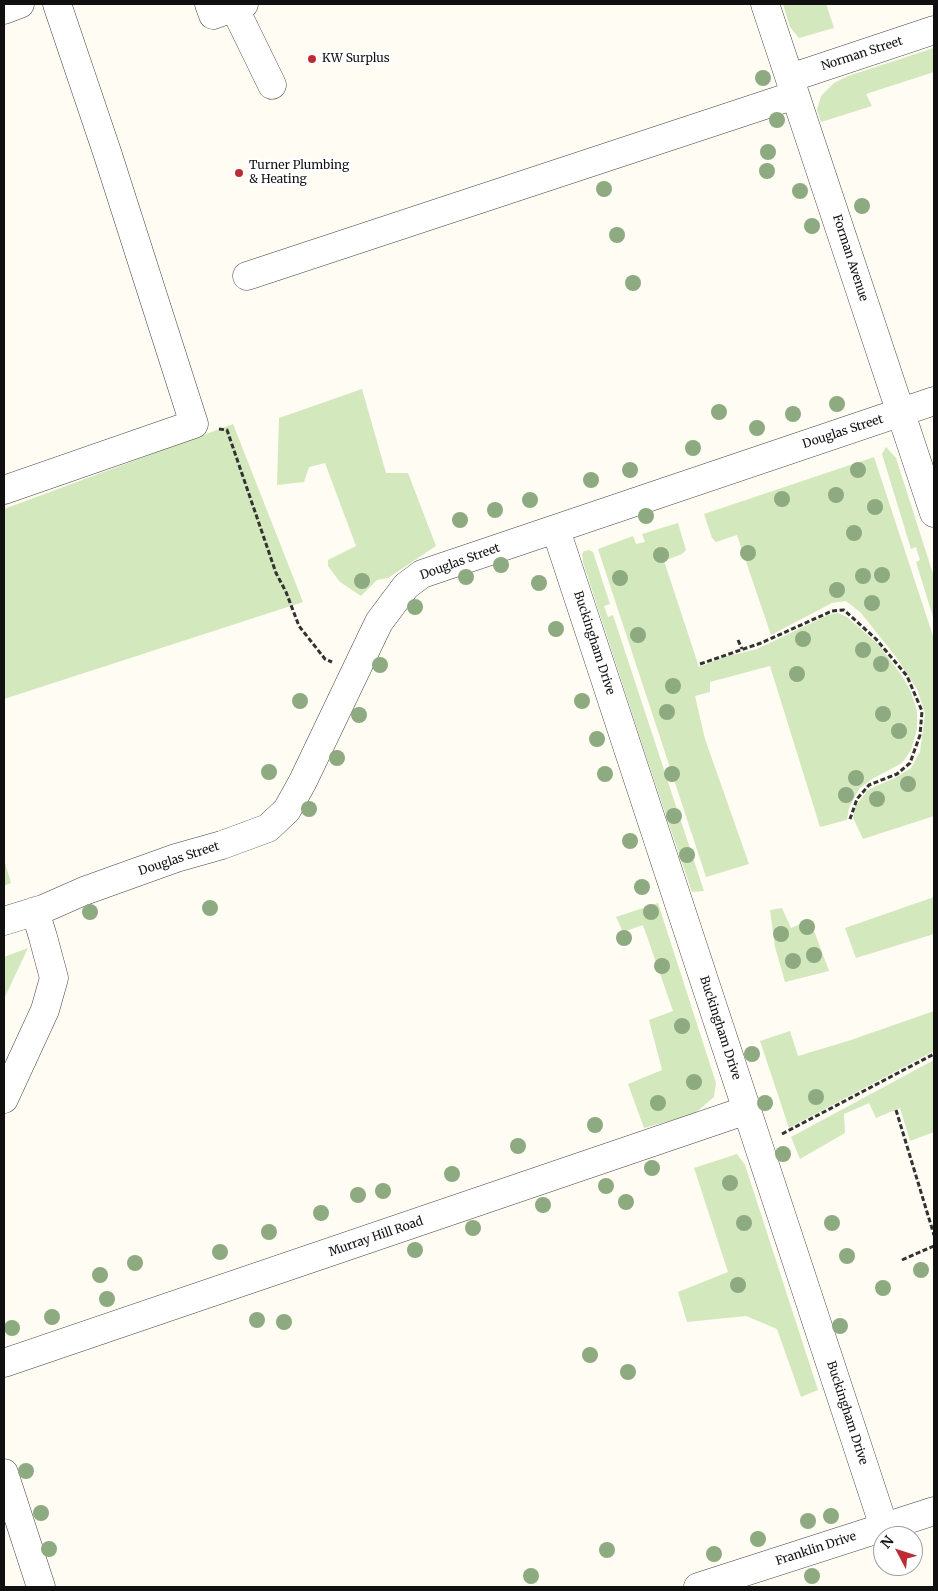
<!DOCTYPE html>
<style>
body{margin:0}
#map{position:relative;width:938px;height:1591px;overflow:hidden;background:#fefcf3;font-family:Merriweather,serif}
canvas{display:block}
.frame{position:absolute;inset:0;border:5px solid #101010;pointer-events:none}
.north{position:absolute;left:873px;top:1526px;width:50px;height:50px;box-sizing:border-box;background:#fff;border:1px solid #9f9f9f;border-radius:50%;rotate:310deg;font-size:14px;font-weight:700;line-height:20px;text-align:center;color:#101010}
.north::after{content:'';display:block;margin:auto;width:18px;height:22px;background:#bb2c35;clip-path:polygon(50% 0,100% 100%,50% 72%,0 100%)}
</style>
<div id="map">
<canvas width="938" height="1591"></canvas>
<div class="frame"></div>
<div class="north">N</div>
</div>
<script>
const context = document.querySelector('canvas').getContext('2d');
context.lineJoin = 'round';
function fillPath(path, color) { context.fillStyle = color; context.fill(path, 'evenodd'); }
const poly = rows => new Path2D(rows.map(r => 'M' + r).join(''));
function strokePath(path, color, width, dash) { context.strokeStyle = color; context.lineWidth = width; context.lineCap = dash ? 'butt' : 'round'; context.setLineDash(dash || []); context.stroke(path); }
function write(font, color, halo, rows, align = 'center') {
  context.font = font + ' Merriweather,serif'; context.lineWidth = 5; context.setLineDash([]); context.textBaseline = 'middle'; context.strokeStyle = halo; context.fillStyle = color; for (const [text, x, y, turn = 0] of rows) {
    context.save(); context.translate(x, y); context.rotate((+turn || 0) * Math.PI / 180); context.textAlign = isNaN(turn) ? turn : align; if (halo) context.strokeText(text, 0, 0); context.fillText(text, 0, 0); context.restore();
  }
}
const green = poly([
 [783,4,826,4,834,28,799,38,790,27],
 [934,48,934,72,866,94,872,106,821,122,817,110,821,96,834,83,848,76],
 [362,389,386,473,408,473,436,546,388,578,377,580,361,596,340,582,328,566,328,560,356,546,325,463,309,467,304,482,277,485,279,418],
 [233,424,303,602,4,699,4,509],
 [886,447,896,458,934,577,934,620,916,562,920,560,916,547,911,549,882,454],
 [874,457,934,639,934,816,863,839,853,818,855,807,867,791,876,786,895,778,911,768,920,752,925,713,917,689,896,657,861,613,846,601,832,603,771,635,737,535,716,542,712,538,704,514],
 [678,523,686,550,682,554,664,561,699,667,724,657,757,649,828,615,838,613,847,617,879,645,902,676,911,692,917,711,917,729,911,750,902,763,872,779,859,789,849,808,847,820,820,827,770,666,710,682,710,692,695,696,705,739,749,864,706,877,598,549,633,536,636,544,645,542,642,534],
 [589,550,593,552,610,604,604,606,608,617,613,615,704,891,692,892,646,756,583,562,582,554,584,551],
 [4,859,11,883,4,886],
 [934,897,934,934,856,958,845,928],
 [658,903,716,1083,714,1097,694,1114,644,1128,628,1084,662,1070,649,1020,673,1011,643,925,623,932,616,917],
 [782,908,791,928,810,920,829,971,785,982,775,947,770,910],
 [28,948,4,999,4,957],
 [934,1011,934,1051,789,1128,760,1041,790,1031,798,1056,851,1040],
 [934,1060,934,1132,910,1141,900,1108,876,1118,869,1103,844,1114,845,1133,800,1159,791,1137],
 [737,1154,745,1165,818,1390,801,1397,777,1329,746,1316,687,1322,678,1292,728,1272,694,1168]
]);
const path = poly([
 [219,429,227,430,276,573,286,592,299,626,325,659,332,662],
 [738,640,742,649],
 [700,664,761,643,832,611,844,610,876,639,907,676,922,711,920,735,910,763,897,774,869,785,857,799,850,819],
 [896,1110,934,1235],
 [782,1134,934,1054],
 [902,1260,934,1246]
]);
const minor = poly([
 [209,4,213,15,244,4],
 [765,4,934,513],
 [234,7,272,85],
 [4,10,20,4],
 [790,78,934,30],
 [247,276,795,95],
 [4,490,194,424,107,152,57,4],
 [556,530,884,1527],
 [4,921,43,909,84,891,176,858,222,845,268,828,287,810,303,781,379,622,406,586,422,574,934,401],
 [4,1099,45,1010,54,978,43,937,35,911],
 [4,1363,747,1110],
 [4,1473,41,1587],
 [698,1587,934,1511]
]);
const trees = [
 [763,78],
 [777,120],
 [768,152],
 [767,171],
 [604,189],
 [800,191],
 [862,206],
 [812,226],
 [617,235],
 [633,283],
 [837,404],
 [719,412],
 [793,414],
 [757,428],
 [693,448],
 [630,470],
 [858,470],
 [591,480],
 [836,495],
 [782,499],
 [530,500],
 [875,507],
 [495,510],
 [646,516],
 [460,520],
 [854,533],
 [748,553],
 [661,555],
 [501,565],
 [882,575],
 [863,576],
 [466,577],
 [620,578],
 [362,581],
 [539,583],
 [837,590],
 [872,603],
 [415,607],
 [556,629],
 [638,635],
 [803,639],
 [863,650],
 [881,664],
 [380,665],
 [797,674],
 [673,686],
 [300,701],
 [582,701],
 [667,712],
 [883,714],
 [359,715],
 [899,731],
 [597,739],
 [337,758],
 [269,772],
 [605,774],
 [672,774],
 [856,778],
 [908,784],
 [846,795],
 [877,799],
 [309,809],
 [674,816],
 [630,841],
 [687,855],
 [642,887],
 [210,908],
 [90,912],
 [651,912],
 [807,927],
 [781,934],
 [624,938],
 [814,955],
 [793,961],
 [662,966],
 [682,1026],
 [752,1054],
 [694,1082],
 [816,1097],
 [658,1103],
 [765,1103],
 [595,1125],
 [518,1146],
 [783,1154],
 [652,1168],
 [452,1174],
 [730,1183],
 [606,1186],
 [383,1191],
 [358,1195],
 [626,1202],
 [543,1205],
 [321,1213],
 [744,1223],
 [832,1223],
 [473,1228],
 [269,1232],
 [415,1250],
 [220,1252],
 [847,1256],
 [135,1263],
 [921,1270],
 [100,1275],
 [738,1285],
 [883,1288],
 [107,1299],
 [52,1317],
 [257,1320],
 [284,1322],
 [840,1326],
 [12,1328],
 [590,1355],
 [628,1372],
 [26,1471],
 [41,1513],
 [831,1516],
 [808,1521],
 [758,1539],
 [49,1549],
 [607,1550],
 [714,1554],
 [531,1576],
 [812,1576]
];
const markers = [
 [312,59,5,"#bb2c35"],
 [239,173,5,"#bb2c35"]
];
const streetNames = [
 ["Norman Street",862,54,-18],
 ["Forman Avenue",850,258,72],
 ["Douglas Street",843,432,-18],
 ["Douglas Street",460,562,-20],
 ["Buckingham Drive",594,643,72],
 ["Douglas Street",179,859,-18],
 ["Buckingham Drive",720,1028,72],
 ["Murray Hill Road",376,1237,-19],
 ["Buckingham Drive",847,1413,72],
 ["Franklin Drive",816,1549,-18]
];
const poiNames = [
 ["KW Surplus",322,59],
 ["Turner Plumbing",249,166],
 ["& Heating",249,180]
];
fillPath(green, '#d4e8bd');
strokePath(minor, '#434343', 29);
strokePath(path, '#323232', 3, [5, 2.5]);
strokePath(minor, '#fff', 28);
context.fillStyle = '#8daa80';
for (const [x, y] of trees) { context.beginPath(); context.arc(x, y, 8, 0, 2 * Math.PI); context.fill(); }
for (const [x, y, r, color] of markers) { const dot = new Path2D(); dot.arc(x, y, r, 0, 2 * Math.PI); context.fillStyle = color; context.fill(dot); strokePath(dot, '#fff', 2); }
write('12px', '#101010', '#fff', streetNames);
write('12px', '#101010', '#fff', poiNames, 'left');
</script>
